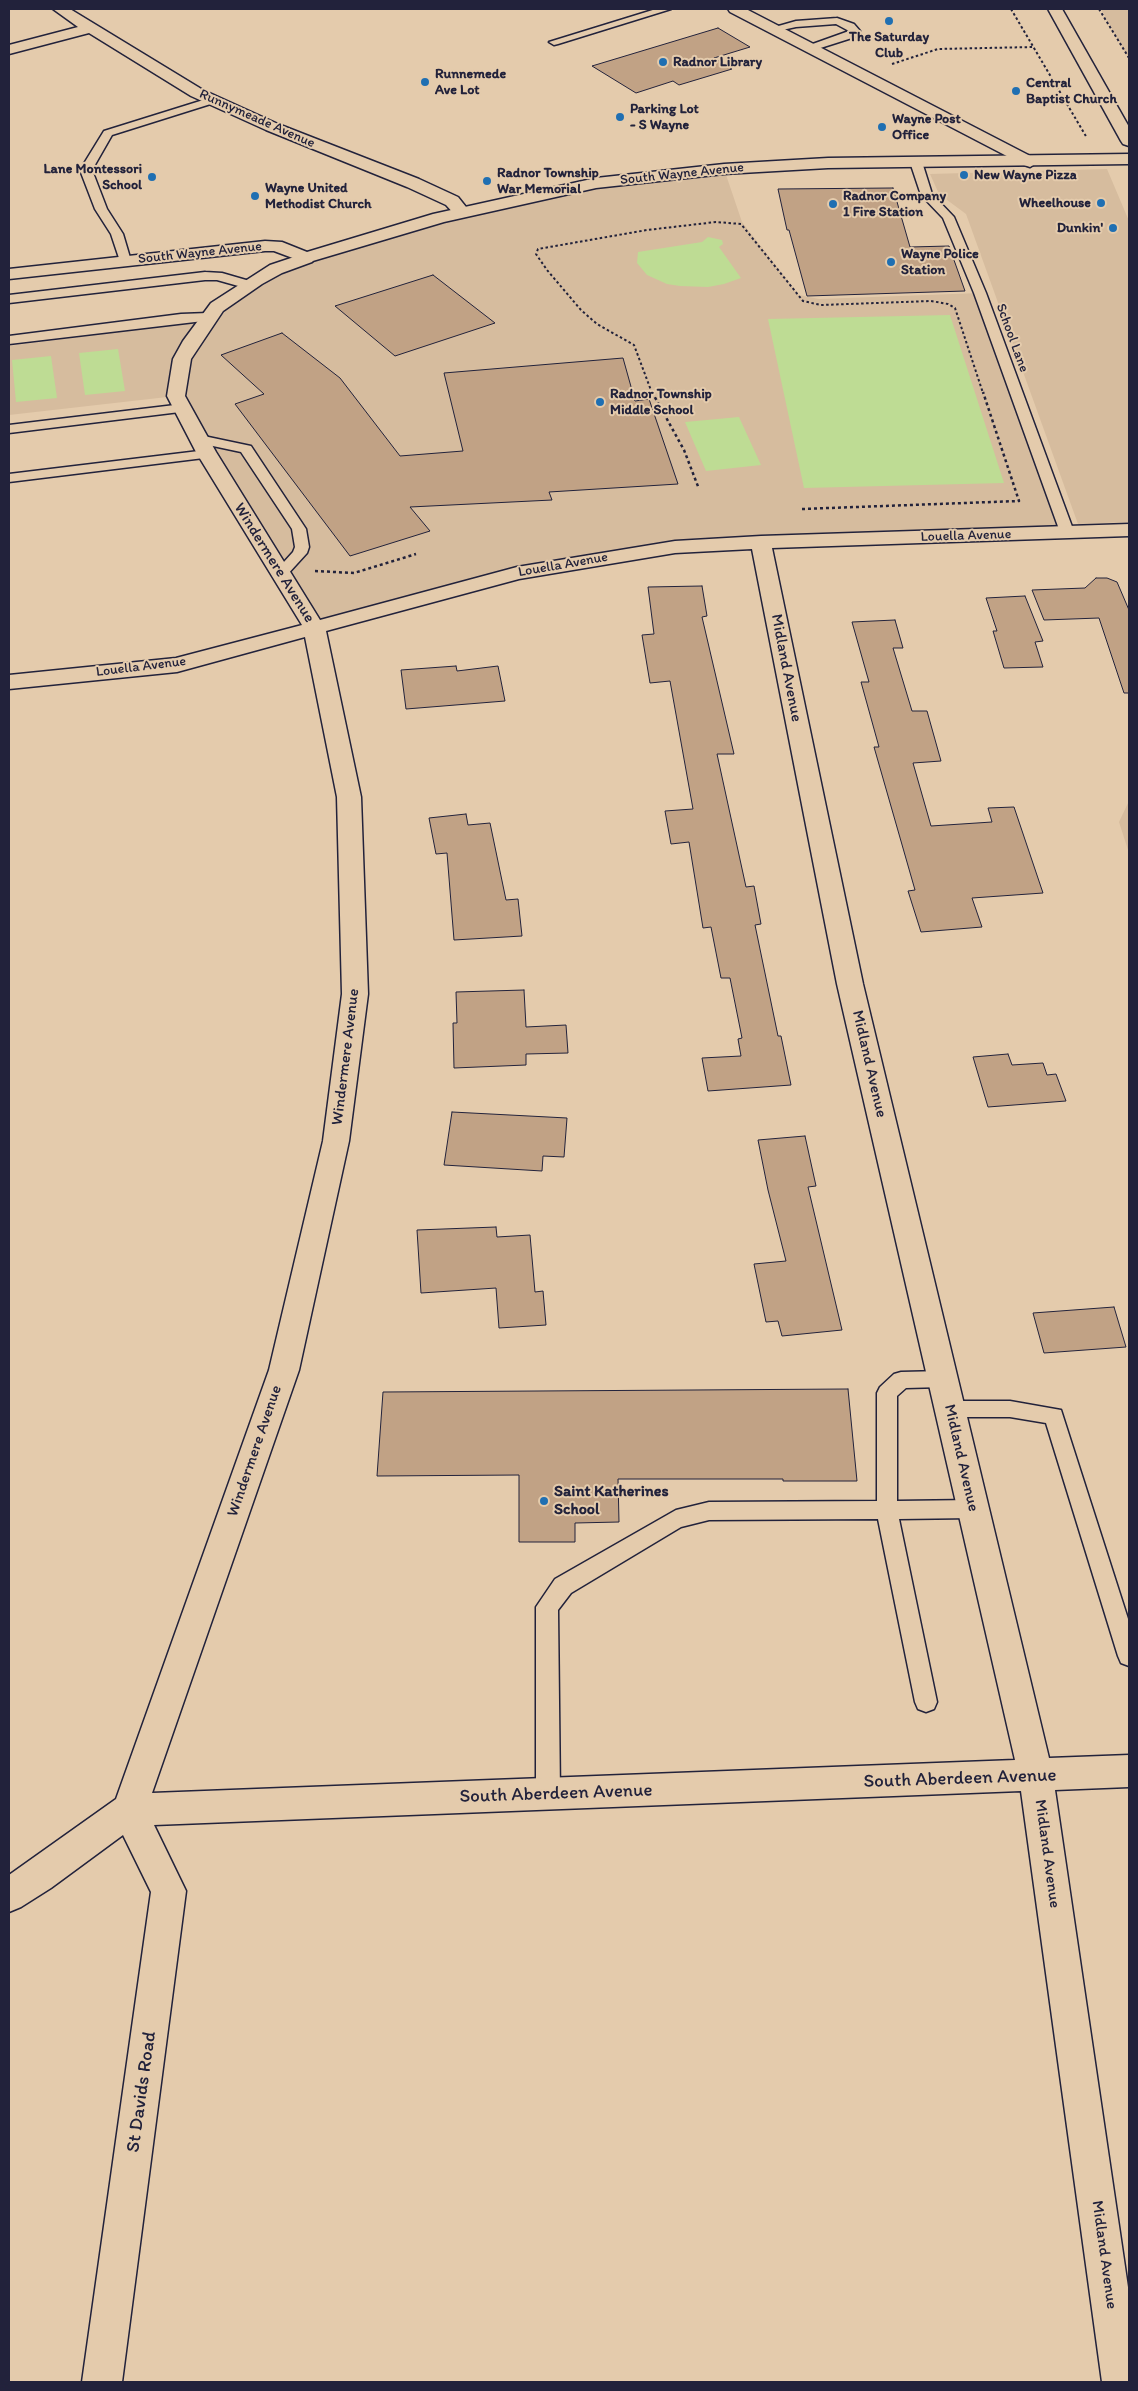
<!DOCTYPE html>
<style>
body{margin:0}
#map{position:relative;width:1138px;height:2391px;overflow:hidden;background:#e4cbac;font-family:Itim,sans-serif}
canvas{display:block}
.frame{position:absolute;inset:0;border:10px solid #22223b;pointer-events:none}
</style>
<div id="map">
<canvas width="1138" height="2391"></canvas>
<div class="frame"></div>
</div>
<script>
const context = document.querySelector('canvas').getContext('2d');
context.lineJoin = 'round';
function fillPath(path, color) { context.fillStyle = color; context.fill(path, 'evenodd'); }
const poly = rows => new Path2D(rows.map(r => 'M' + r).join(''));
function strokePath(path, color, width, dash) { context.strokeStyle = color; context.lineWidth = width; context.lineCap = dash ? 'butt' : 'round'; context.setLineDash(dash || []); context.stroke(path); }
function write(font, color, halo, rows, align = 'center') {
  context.font = font + ' Itim,sans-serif'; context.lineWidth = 4; context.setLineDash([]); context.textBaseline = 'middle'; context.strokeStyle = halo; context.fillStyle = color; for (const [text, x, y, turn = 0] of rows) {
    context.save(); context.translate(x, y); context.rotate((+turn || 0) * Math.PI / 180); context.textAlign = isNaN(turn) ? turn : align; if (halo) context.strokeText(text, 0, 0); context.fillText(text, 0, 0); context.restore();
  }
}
const built = poly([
 [1101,9,1129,9,1129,59],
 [724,169,742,222,799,295,819,299,980,293,1067,532,761,542,589,560,314,627,176,396,9,415,9,346,205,321,276,269,546,193],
 [1107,169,1129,221,1129,522,1078,524,966,214,939,194,930,174],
 [1129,801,1129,853,1119,822]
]);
const green = poly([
 [708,237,722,240,723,244,719,247,741,278,724,284,708,287,680,286,667,284,647,275,637,263,638,252,702,242],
 [950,315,1004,483,804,488,768,319],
 [118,349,125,391,85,395,79,353],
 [51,356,57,398,16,402,12,360],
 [739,417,761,465,706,471,685,422]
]);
const building = poly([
 [718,28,750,47,714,58,732,69,679,85,673,81,636,93,592,66,718,28],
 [893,188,910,247,949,246,965,291,807,296,789,230,787,230,778,189,893,188],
 [433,275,495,323,395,356,335,306,433,275],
 [282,333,340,378,400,456,463,451,444,373,623,358,635,401,649,399,678,484,549,492,552,500,410,507,430,531,350,556,235,404,264,394,221,355,282,333],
 [1096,578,1107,578,1117,582,1129,610,1129,693,1124,693,1099,618,1044,620,1032,590,1085,588,1096,578],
 [702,586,707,616,702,617,734,754,717,754,746,887,754,886,761,924,755,925,778,1036,781,1036,791,1085,708,1091,702,1058,741,1056,738,1039,742,1038,730,978,721,978,711,927,703,928,689,842,671,844,665,811,693,809,670,681,650,683,642,635,654,634,648,587,702,586],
 [1025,596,1043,641,1035,642,1043,667,1004,668,993,631,997,631,986,598,1025,596],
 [895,620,903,648,893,648,912,711,927,711,941,761,913,763,931,826,992,822,988,808,1014,807,1043,893,972,898,982,927,921,932,908,891,915,890,874,747,879,747,861,682,869,682,852,622,895,620],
 [456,666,457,671,498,666,505,701,406,709,401,670,456,666],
 [466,814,468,825,490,823,506,900,518,899,522,936,454,940,447,853,436,854,429,818,466,814],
 [524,990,526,1027,566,1025,568,1053,526,1054,526,1065,454,1068,453,1023,457,1023,456,992,524,990],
 [1008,1054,1012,1065,1043,1063,1047,1075,1056,1074,1066,1101,988,1107,973,1057,1008,1054],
 [452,1112,567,1118,564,1157,543,1156,542,1171,444,1165,452,1112],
 [805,1136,816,1186,808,1187,842,1330,782,1336,778,1321,766,1322,754,1264,786,1261,768,1190,758,1140,805,1136],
 [496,1227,497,1237,530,1235,535,1292,543,1291,546,1325,499,1328,496,1288,421,1293,417,1230,496,1227],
 [1114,1307,1126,1347,1044,1353,1033,1313,1114,1307],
 [848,1389,857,1481,783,1481,783,1479,618,1479,619,1522,575,1523,575,1542,519,1542,519,1475,377,1476,383,1392,848,1389]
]);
const pathFar1 = poly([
 [1011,9,1087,138],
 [1099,9,1129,58],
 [892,64,938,49,1034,47],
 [652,393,634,345,597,324,581,310,547,270,536,254,538,249,647,230,716,222,741,224,803,301,821,305,931,301,948,304,955,308,983,393]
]);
const path = poly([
 [652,392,684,450,699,489],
 [802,509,1019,501,983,392],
 [315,571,354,573,416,554]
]);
const service = poly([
 [656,9,671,9,558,44,554,45,549,42,656,9],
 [837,18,854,24,860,31,855,37,811,51,806,48,807,46,849,31,836,24,796,27,773,32,768,29,796,21,837,18],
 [213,97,217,98,217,102,112,135,92,170,107,209,123,234,131,261,129,264,121,264,111,234,95,209,80,170,104,131,213,97],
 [916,159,922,162,932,194,954,217,986,293,1074,532,1072,535,1062,535,1060,532,974,293,943,218,921,195,910,162,916,159],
 [205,272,222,273,253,282,255,285,249,289,217,280,205,280,9,303,9,295,205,272],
 [208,313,214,317,212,320,9,344,9,336,181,314,208,313],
 [183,404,189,408,188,411,9,433,9,425,183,404],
 [199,435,251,446,306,529,309,547,307,553,286,576,276,576,274,573,293,552,295,547,292,529,241,452,194,442,192,439,194,436,199,435],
 [207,450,214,454,212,457,9,482,9,474,207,450],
 [943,1371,950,1373,953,1379,950,1385,943,1387,906,1388,897,1396,897,1501,973,1500,980,1503,984,1509,980,1515,973,1518,899,1519,937,1702,934,1709,926,1712,918,1709,915,1702,878,1519,709,1520,681,1527,571,1593,558,1610,560,1795,556,1803,548,1806,540,1803,536,1795,536,1607,555,1579,676,1510,709,1502,877,1501,877,1393,880,1387,894,1374,901,1372,943,1371],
 [950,1401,1010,1401,1061,1410,1129,1622,1129,1666,1121,1663,1118,1656,1046,1423,1010,1417,950,1417,943,1415,940,1409,943,1403,950,1401]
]);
const minor = poly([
 [53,9,70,9,203,90,278,124,419,179,458,197,470,212,468,216,456,216,446,205,407,187,266,130,191,96,89,33,9,54,9,45,78,27,53,9],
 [728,9,746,9,1036,159,1038,162,1030,167,1024,165,730,12,728,9],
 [306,253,312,254,315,258,312,262,282,273,262,284,223,311,191,359,185,396,216,452,320,620,517,567,675,541,761,536,1129,524,1129,536,772,548,863,984,1049,1758,1129,1755,1129,1787,1055,1790,1129,2294,1129,2382,1102,2382,1021,1791,154,1825,186,1891,122,2382,82,2382,151,1892,123,1835,51,1888,21,1907,9,1912,9,1875,116,1799,269,1370,323,1141,342,994,337,797,305,637,177,672,9,689,9,675,176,658,302,625,196,452,167,396,173,359,183,341,211,303,270,265,306,253],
 [752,549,837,984,1015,1760,152,1793,299,1370,349,1141,368,994,361,797,326,631,519,579,675,553,752,549]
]);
const secondary = poly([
 [1129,154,1129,164,828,168,724,174,596,188,444,222,306,263,274,251,265,251,9,279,9,269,265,241,282,242,307,252,433,214,596,178,724,164,828,158,1129,154]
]);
const trunk = poly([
 [1048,9,1062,9,1129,127,1129,146,1123,144,1121,141,1048,9]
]);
const markers = [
 [889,21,5,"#1f6fb2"],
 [663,62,5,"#1f6fb2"],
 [425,82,5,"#1f6fb2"],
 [1016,91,5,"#1f6fb2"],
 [620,117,5,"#1f6fb2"],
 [882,127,5,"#1f6fb2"],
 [964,175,5,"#1f6fb2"],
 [152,177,5,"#1f6fb2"],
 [487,181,5,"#1f6fb2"],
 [255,196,5,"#1f6fb2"],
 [1101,203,5,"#1f6fb2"],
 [833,204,5,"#1f6fb2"],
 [1113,228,5,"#1f6fb2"],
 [891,262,5,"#1f6fb2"],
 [600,402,5,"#1f6fb2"],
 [544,1501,5,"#1f6fb2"]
];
const farPoinames = [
 ["The Saturday",889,37,"center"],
 ["Club",889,53,"center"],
 ["Radnor Library",673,62],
 ["Runnemede",435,74],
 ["Ave Lot",435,90],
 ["Central",1026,83],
 ["Baptist Church",1026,99],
 ["Parking Lot",630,109],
 ["- S Wayne",630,125],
 ["Wayne Post",892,119],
 ["Office",892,135],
 ["Lane Montessori",142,169,"right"],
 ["School",142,185,"right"],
 ["Radnor Township",497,173],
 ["War Memorial",497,189],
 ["New Wayne Pizza",974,175],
 ["Wayne United",265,188],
 ["Methodist Church",265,204],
 ["Radnor Company",843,196],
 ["1 Fire Station",843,212],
 ["Wheelhouse",1091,203,"right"],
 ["Dunkin'",1103,228,"right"],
 ["Wayne Police",901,254],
 ["Station",901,270],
 ["Radnor Township",610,394],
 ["Middle School",610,410]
];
const farStreetnames = [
 ["Runnymeade Avenue",257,119,24],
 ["South Wayne Avenue",682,174,-6],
 ["South Wayne Avenue",200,253,-6],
 ["School Lane",1012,338,70],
 ["Louella Avenue",966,536,-2],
 ["Louella Avenue",563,565,-10],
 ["Louella Avenue",141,667,-7]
];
const streetNames = [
 ["Windermere Avenue",274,563,58],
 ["Midland Avenue",786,668,79],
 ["Windermere Avenue",346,1057,-83],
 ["Midland Avenue",869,1064,77],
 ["Windermere Avenue",255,1451,-71],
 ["Midland Avenue",961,1458,77],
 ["Midland Avenue",1047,1854,82],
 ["Midland Avenue",1104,2255,82]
];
const poiNames = [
 ["Saint Katherines",554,1492],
 ["School",554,1510]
];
const nearStreetnames = [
 ["South Aberdeen Avenue",960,1779,-2],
 ["South Aberdeen Avenue",556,1794,-2],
 ["St Davids Road",142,2092,-82]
];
fillPath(built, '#d6bc9e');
fillPath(green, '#bedc94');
fillPath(building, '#c1a285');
strokePath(building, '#22223b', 1);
strokePath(service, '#22223b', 3);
strokePath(minor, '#22223b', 3);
strokePath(secondary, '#22223b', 3);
strokePath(trunk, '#22223b', 3);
strokePath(pathFar1, '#22223b', 2, [2.5, 2.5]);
strokePath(path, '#22223b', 2.5, [3, 3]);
fillPath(service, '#e4cbac');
fillPath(minor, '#e4cbac');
fillPath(secondary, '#e4cbac');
fillPath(trunk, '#e4cbac');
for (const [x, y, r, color] of markers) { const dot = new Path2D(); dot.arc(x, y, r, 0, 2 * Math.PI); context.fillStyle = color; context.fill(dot); strokePath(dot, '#e4cbac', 2); }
write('bold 14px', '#22223b', '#e4cbac', farPoinames, 'left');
write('14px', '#22223b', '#e4cbac', farStreetnames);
write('16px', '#22223b', '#e4cbac', streetNames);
write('bold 16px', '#22223b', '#e4cbac', poiNames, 'left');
write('19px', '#22223b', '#e4cbac', nearStreetnames);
</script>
